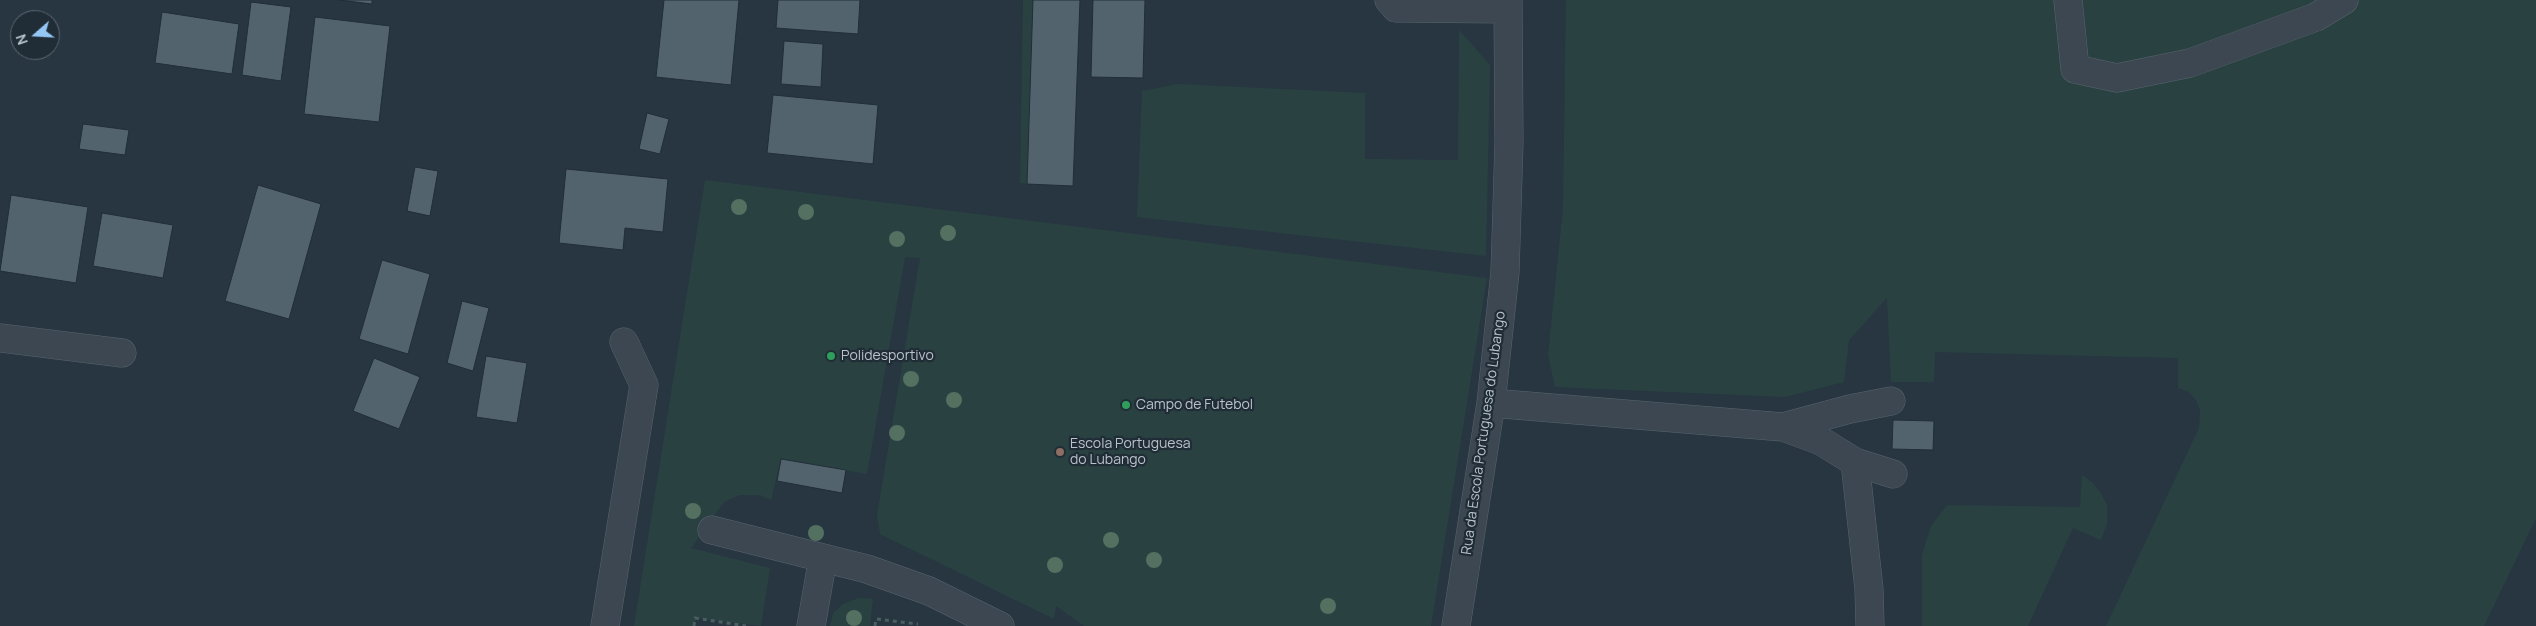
<!DOCTYPE html>
<style>
body{margin:0}
#map{position:relative;width:2536px;height:626px;overflow:hidden;background:#273641;font-family:Manrope,sans-serif}
canvas{display:block}
.north{position:absolute;left:10px;top:10px;width:50px;height:50px;box-sizing:border-box;background:#202c36;border:1px solid #5d6872;border-radius:50%;rotate:251deg;font-size:14px;font-weight:700;line-height:20px;text-align:center;color:#b8c2cb}
.north::after{content:'';display:block;margin:auto;width:18px;height:22px;background:#94c7f4;clip-path:polygon(50% 0,100% 100%,50% 72%,0 100%)}
</style>
<div id="map">
<canvas width="2536" height="626"></canvas>
<div class="north">N</div>
</div>
<script>
const context = document.querySelector('canvas').getContext('2d');
context.lineJoin = 'round';
function fillPath(path, color) { context.fillStyle = color; context.fill(path, 'evenodd'); }
const poly = rows => new Path2D(rows.map(r => 'M' + r).join(''));
function strokePath(path, color, width, dash) { context.strokeStyle = color; context.lineWidth = width; context.lineCap = dash ? 'butt' : 'round'; context.setLineDash(dash || []); context.stroke(path); }
function write(font, color, halo, rows, align = 'center') {
  context.font = font + ' Manrope,sans-serif'; context.lineWidth = 4.5; context.setLineDash([]); context.textBaseline = 'middle'; context.strokeStyle = halo; context.fillStyle = color; for (const [text, x, y, turn = 0] of rows) {
    context.save(); context.translate(x, y); context.rotate((+turn || 0) * Math.PI / 180); context.textAlign = isNaN(turn) ? turn : align; if (halo) context.strokeText(text, 0, 0); context.fillText(text, 0, 0); context.restore();
  }
}
const green = poly([
 [1023,0,1033,0,1027,184,1020,183],
 [1566,0,2536,0,2536,518,2484,626,2106,626,2199,428,2200,410,2196,400,2189,392,2178,388,2178,358,1935,352,1934,382,1891,382,1887,298,1849,340,1844,382,1785,397,1555,387,1548,355,1563,208],
 [1459,30,1490,65,1486,256,1137,217,1142,91,1178,84,1365,93,1365,159,1458,160],
 [705,180,1487,278,1431,626,1084,626,1056,606,1054,619,880,534,877,515,920,258,905,257,867,474,781,459,771,500,760,495,740,495,724,502,691,548,770,568,761,626,696,618,694,626,634,626],
 [2082,475,2093,483,2100,492,2107,505,2107,524,2101,540,2073,528,2028,626,1922,626,1922,555,1931,526,1947,505,2080,507],
 [858,598,873,599,870,626,830,626,833,613,843,604]
]);
const building = poly([
 [339,0,372,0,372,4,339,0],
 [664,0,739,0,731,85,656,77,664,0],
 [778,0,860,0,858,34,776,28,778,0],
 [1033,0,1080,0,1073,186,1027,184,1033,0],
 [1093,0,1145,0,1143,78,1091,77,1093,0],
 [251,2,291,7,281,81,242,75,251,2],
 [162,12,239,24,232,74,155,63,162,12],
 [315,17,390,26,379,122,304,114,315,17],
 [784,41,823,44,821,87,781,84,784,41],
 [773,95,878,105,873,164,767,153,773,95],
 [647,113,669,119,660,154,639,149,647,113],
 [83,124,129,130,125,155,79,149,83,124],
 [415,167,438,171,430,216,407,211,415,167],
 [566,169,668,179,663,232,625,228,623,250,559,243,566,169],
 [258,185,321,204,289,319,225,301,258,185],
 [11,195,88,207,76,283,0,271,11,195],
 [102,213,173,225,163,278,93,266,102,213],
 [382,260,430,274,408,354,359,339,382,260],
 [462,301,489,308,473,371,447,363,462,301],
 [486,356,527,363,517,423,476,417,486,356],
 [374,358,420,377,399,429,353,411,374,358],
 [1893,420,1934,421,1933,450,1892,449,1893,420],
 [781,459,846,470,842,493,777,481,781,459]
]);
const path = poly([
 [694,626,695,618,746,626],
 [875,626,876,619,918,624]
]);
const minor = poly([
 [1389,0,1396,8,1508,9],
 [2068,0,2075,69,2117,78,2190,63,2316,17,2344,0],
 [0,338,122,353],
 [1491,403,1783,427,1821,441,1855,462,1893,474],
 [1783,427,1850,409,1891,401],
 [1855,462,1869,589,1870,626],
 [712,530,867,569,929,591,1000,626],
 [605,626,644,385,624,342],
 [811,626,823,558],
 [1456,626,1491,403,1505,272,1509,142,1508,0]
]);
const trees = [
 [739,207],
 [806,212],
 [948,233],
 [897,239],
 [911,379],
 [954,400],
 [897,433],
 [693,511],
 [816,533],
 [1111,540],
 [1154,560],
 [1055,565],
 [1328,606],
 [854,618]
];
const markers = [
 [831,356,5,"#2e9e5b"],
 [1126,405,5,"#2e9e5b"],
 [1060,452,5,"#8d6e63"]
];
const poiNames = [
 ["Polidesportivo",841,356],
 ["Campo de Futebol",1136,405],
 ["Escola Portuguesa",1070,444],
 ["do Lubango",1070,460]
];
const streetNames = [
 ["Rua da Escola Portuguesa do Lubango",1484,433,-82]
];
fillPath(green, '#294241');
fillPath(building, '#53636d');
strokePath(building, '#222e38', 1);
strokePath(minor, '#59656e', 29);
strokePath(path, '#4a5f5f', 3, [4, 4]);
strokePath(minor, '#3c4751', 28);
context.fillStyle = '#547061';
for (const [x, y] of trees) { context.beginPath(); context.arc(x, y, 8, 0, 2 * Math.PI); context.fill(); }
for (const [x, y, r, color] of markers) { const dot = new Path2D(); dot.arc(x, y, r, 0, 2 * Math.PI); context.fillStyle = color; context.fill(dot); strokePath(dot, '#202c36', 2); }
write('14px', '#b8c2cb', '#202c36', poiNames, 'left');
write('14px', '#b8c2cb', '#202c36', streetNames);
</script>
